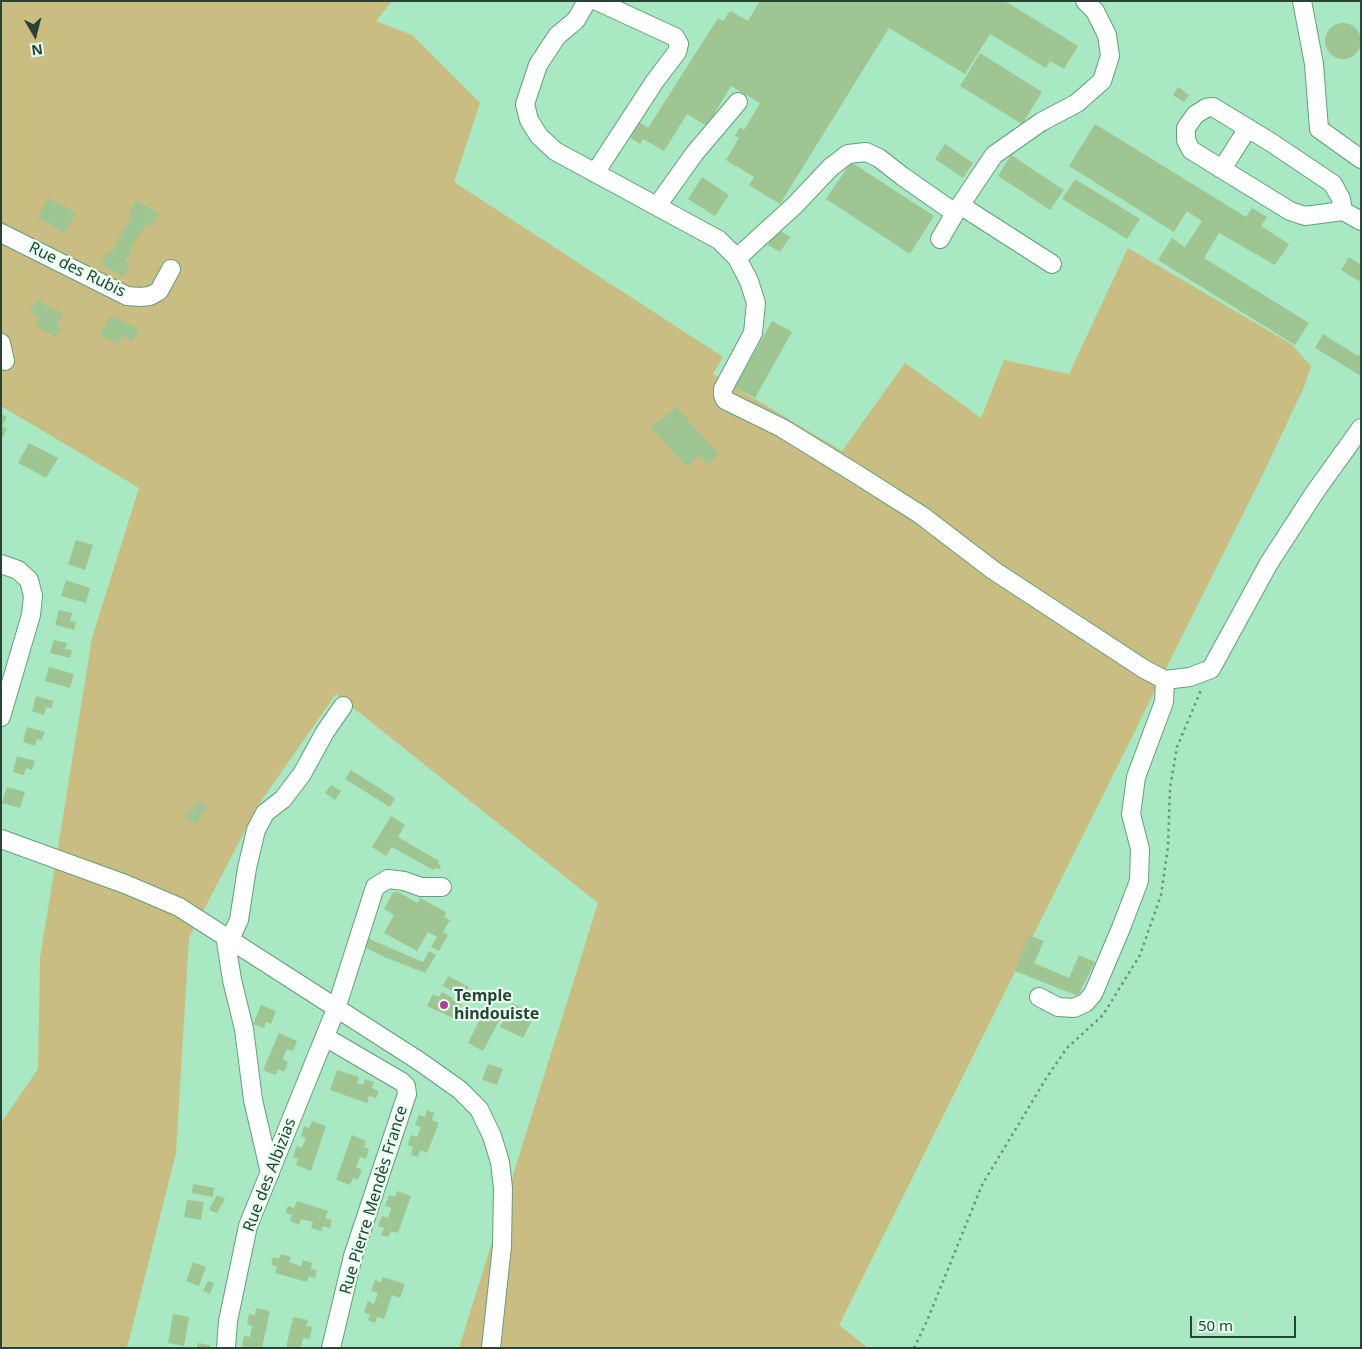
<!DOCTYPE html>
<meta charset="utf-8">
<style>
body{margin:0}
#map{position:relative;width:1362px;height:1349px;overflow:hidden;background:#a8e8c2;font-family:"Noto Sans",sans-serif}
canvas{display:block}
.frame{position:absolute;inset:0;border:2px solid #294334;pointer-events:none}
.north{position:absolute;left:10px;top:10px;width:50px;height:50px;-webkit-text-stroke:4px #e6ffef;paint-order:stroke;rotate:172deg;font-size:14px;font-weight:700;line-height:20px;text-align:center;color:#294334}
.north::after{content:'';display:block;margin:auto;width:18px;height:22px;background:#294334;clip-path:polygon(50% 0,100% 100%,50% 72%,0 100%)}
.scale{position:absolute;left:1190px;top:1316px;width:106px;height:22px;box-sizing:border-box;border:2px solid #294334;border-top:0;padding-left:6px;font-size:15px;line-height:18px;white-space:nowrap;color:#294334;-webkit-text-stroke:4px #e6ffef;paint-order:stroke}
</style>
<div id="map">
<canvas width="1362" height="1349"></canvas>
<div class="frame"></div>
<div class="north">N</div>
<div class="scale">50 m</div>
</div>
<script>
const context = document.querySelector('canvas').getContext('2d');
context.lineJoin = 'round';
function fillPath(path, color) { context.fillStyle = color; context.fill(path, 'evenodd'); }
const poly = rows => new Path2D(rows.map(r => 'M' + r).join(''));
function strokePath(path, color, width, dash) { context.strokeStyle = color; context.lineWidth = width; context.lineCap = dash ? 'butt' : 'round'; context.setLineDash(dash || []); context.stroke(path); }
function write(font, color, halo, rows, align = 'center') {
  context.font = font + ' "Noto Sans",sans-serif'; context.lineWidth = 4.5; context.setLineDash([]); context.textBaseline = 'middle'; context.strokeStyle = halo; context.fillStyle = color; for (const [text, x, y, turn = 0] of rows) {
    context.save(); context.translate(x, y); context.rotate((+turn || 0) * Math.PI / 180); context.textAlign = isNaN(turn) ? turn : align; if (halo) context.strokeText(text, 0, 0); context.fillText(text, 0, 0); context.restore();
  }
}
const green = poly([
 [1,1,392,1,376,21,412,35,480,103,454,182,723,357,713,374,842,451,905,363,981,418,1004,360,1069,374,1128,248,1291,344,1311,366,1304,387,1263,474,839,1325,868,1348,459,1348,598,903,336,694,259,804,189,938,176,1153,127,1348,1,1348,1,1123,38,1069,40,958,92,638,139,488,1,406]
]);
const building = poly([
 [760,1,1005,1,1078,46,1064,69,1050,61,1046,68,990,34,965,74,889,28,780,204,749,185,754,177,726,160,739,138,735,136,740,127,744,130,760,103,731,86,707,126,687,114,664,151,643,139,640,144,626,135,636,120,648,128,718,18,723,21,730,11,748,21],
 '1325 41a18 18 0 1 1 36 0a18 18 0 1 1-36 0Z',
 [980,53,1042,92,1022,124,960,86],
 [1178,87,1189,95,1184,102,1173,95],
 [1095,124,1246,217,1252,208,1267,217,1261,226,1289,244,1275,265,1219,233,1204,258,1309,323,1295,345,1158,260,1172,238,1185,247,1202,221,1187,211,1174,232,1069,166],
 [945,144,973,163,963,178,935,159],
 [1011,155,1064,190,1050,210,998,176],
 [851,162,934,216,910,254,826,199],
 [702,177,729,195,715,216,688,199],
 [1075,179,1140,219,1127,239,1062,199],
 [49,198,76,213,65,233,38,217],
 [136,200,159,213,152,226,147,223,130,248,132,249,125,262,130,264,123,277,101,264,108,252,111,253,132,215,129,213],
 [777,229,790,237,780,252,768,245],
 [1349,257,1361,265,1361,282,1341,270],
 [37,300,63,314,57,326,61,328,56,337,35,325,40,317,30,312],
 [111,315,139,330,133,341,122,336,118,344,100,335],
 [772,321,792,332,755,398,735,387],
 [1323,334,1358,356,1361,353,1361,376,1315,348],
 [676,407,719,454,707,465,699,456,687,467,651,428],
 [1,414,7,417,2,426,7,429,1,440],
 [29,443,58,458,46,478,18,463],
 [76,540,93,545,85,570,68,564],
 [66,580,90,588,86,603,61,596],
 [59,610,72,613,70,621,76,622,74,630,55,625],
 [54,640,67,643,65,649,72,650,70,658,50,653],
 [49,667,74,674,70,688,45,681],
 [36,696,53,701,52,708,46,707,44,715,32,711],
 [27,727,45,732,42,740,37,739,35,746,23,742],
 [17,756,35,761,32,770,26,768,24,775,13,772],
 [351,770,395,798,390,807,345,779],
 [331,785,341,791,335,800,325,793],
 [7,787,25,792,20,808,2,803],
 [198,801,207,806,196,824,185,818,190,809,192,811],
 [391,816,405,825,398,837,439,861,438,863,441,866,440,869,435,868,433,870,392,847,386,856,372,847],
 [393,892,398,892,418,903,420,898,446,912,444,917,450,920,443,932,448,935,439,951,431,947,437,937,428,932,417,951,384,933,394,915,384,909],
 [1029,935,1044,941,1034,963,1069,978,1079,955,1095,962,1078,996,1015,971],
 [367,938,423,962,429,951,436,955,425,973,382,956,363,946],
 [448,976,469,987,466,993,479,1000,477,1004,443,986],
 [442,992,453,998,452,1000,462,1005,455,1019,427,1006,433,994,439,997],
 [512,1003,535,1014,523,1038,500,1027],
 [261,1005,276,1011,271,1024,266,1022,264,1028,253,1024],
 [485,1009,501,1017,483,1051,468,1043],
 [279,1033,297,1041,293,1051,287,1049,285,1053,283,1059,288,1062,284,1072,278,1069,276,1075,263,1070],
 [488,1064,503,1069,497,1085,482,1080],
 [337,1070,359,1077,357,1083,363,1085,365,1079,374,1082,372,1088,379,1091,376,1098,369,1096,367,1103,330,1090],
 [427,1110,434,1113,432,1120,439,1123,427,1153,420,1150,418,1157,411,1155,413,1147,408,1145,411,1135,417,1137,421,1127,415,1125,419,1115,425,1117],
 [312,1121,326,1126,311,1171,296,1165,298,1159,293,1157,297,1146,302,1148,306,1138,301,1136,304,1126,309,1128],
 [352,1135,366,1141,364,1147,369,1149,366,1159,360,1157,356,1167,362,1170,358,1180,353,1178,350,1185,336,1180],
 [193,1184,214,1188,213,1197,192,1193],
 [397,1191,411,1196,398,1233,391,1231,388,1237,381,1235,384,1228,378,1226,382,1216,388,1218,390,1212,391,1208,385,1206,389,1195,395,1197],
 [217,1195,225,1199,217,1213,209,1210],
 [187,1200,204,1202,201,1220,184,1217],
 [297,1201,328,1211,325,1218,332,1220,330,1228,323,1226,321,1231,311,1228,313,1222,301,1219,299,1225,290,1221,292,1215,285,1213,288,1206,294,1208],
 [281,1254,291,1257,289,1262,301,1266,303,1260,312,1263,311,1269,317,1270,315,1278,309,1276,307,1282,275,1273,277,1267,271,1265,273,1257,279,1259],
 [193,1262,206,1267,199,1286,186,1281],
 [383,1277,405,1284,400,1298,392,1295,384,1319,377,1317,375,1323,368,1320,370,1315,364,1312,368,1301,374,1304,378,1293,371,1291,375,1280,381,1282],
 [208,1281,214,1283,210,1294,203,1291],
 [256,1308,270,1311,262,1348,247,1348,242,1346,244,1336,250,1337,252,1326,247,1324,249,1314,255,1315],
 [173,1314,189,1317,184,1346,168,1343],
 [293,1317,308,1320,306,1326,312,1327,310,1339,303,1338,301,1348,286,1348],
 [198,1343,210,1345,209,1348,197,1348]
]);
const path = poly([
 [914,1348,927,1321,982,1185,1047,1077,1067,1048,1103,1015,1140,955,1161,895,1168,847,1170,788,1177,747,1201,690]
]);
const minor = poly([
 [587,1,576,20,557,36,538,65,525,104,529,120,539,136,555,151,719,240,737,258,749,281,756,303,753,333,723,389,723,395,725,400,782,428,855,473,921,515,993,570,1144,669,1165,680,1190,677,1211,669,1269,563,1315,492,1361,428],
 [1302,1,1314,64,1319,129,1361,159],
 [1222,169,1248,128],
 [595,173,655,81,677,52,679,44,675,37,597,1],
 [960,205,1052,264],
 [657,206,694,154,738,102],
 [1343,211,1305,216,1290,211,1191,150,1186,140,1186,128,1195,115,1206,108,1213,107,1272,143,1333,184,1341,199,1343,211,1361,221],
 [1,233,127,296,140,297,150,296,159,291,171,269],
 [940,239,955,213,994,155,1041,122,1077,103,1102,81,1110,56,1107,35,1095,11,1085,1],
 [737,258,795,205,831,167,848,154,866,152,879,158,902,176,955,213],
 [1,343,5,361],
 [1,564,18,570,29,580,33,596,31,615,1,717],
 [1,839,125,884,179,907,419,1061,460,1090,479,1109,492,1136,500,1162,503,1188,502,1246,491,1348],
 [225,935,232,980,244,1029,253,1100,270,1173],
 [230,939,239,920,247,868,256,830,265,813,283,799,302,774,325,732,343,706],
 [1039,997,1058,1007,1074,1008,1085,1003,1093,994,1121,928,1139,881,1140,849,1131,814,1136,777,1164,702,1165,680],
 [325,1037,402,1082,406,1086,407,1094,353,1256,331,1348],
 [226,1348,228,1321,248,1226,336,1009,375,887,388,879,404,881,421,887,442,887]
]);
const markers = [
 [444,1005,5,"#b03d96"]
];
const streetNames = [
 ["Rue des Rubis",77,270,26],
 ["Rue des Albizias",270,1175,-69],
 ["Rue Pierre Mendès France",374,1200,-73]
];
const poiNames = [
 ["Temple",454,996],
 ["hindouiste",454,1014]
];
fillPath(green, '#c9bd82');
fillPath(building, '#9fc692');
strokePath(minor, '#629f7c', 20);
strokePath(path, '#68947a', 2.5, [2.5, 4]);
strokePath(minor, '#fff', 18);
for (const [x, y, r, color] of markers) { const dot = new Path2D(); dot.arc(x, y, r, 0, 2 * Math.PI); context.fillStyle = color; context.fill(dot); strokePath(dot, '#e6ffef', 2); }
write('16px', '#294334', '#e6ffef', streetNames);
write('bold 16px', '#294334', '#e6ffef', poiNames, 'left');
</script>
